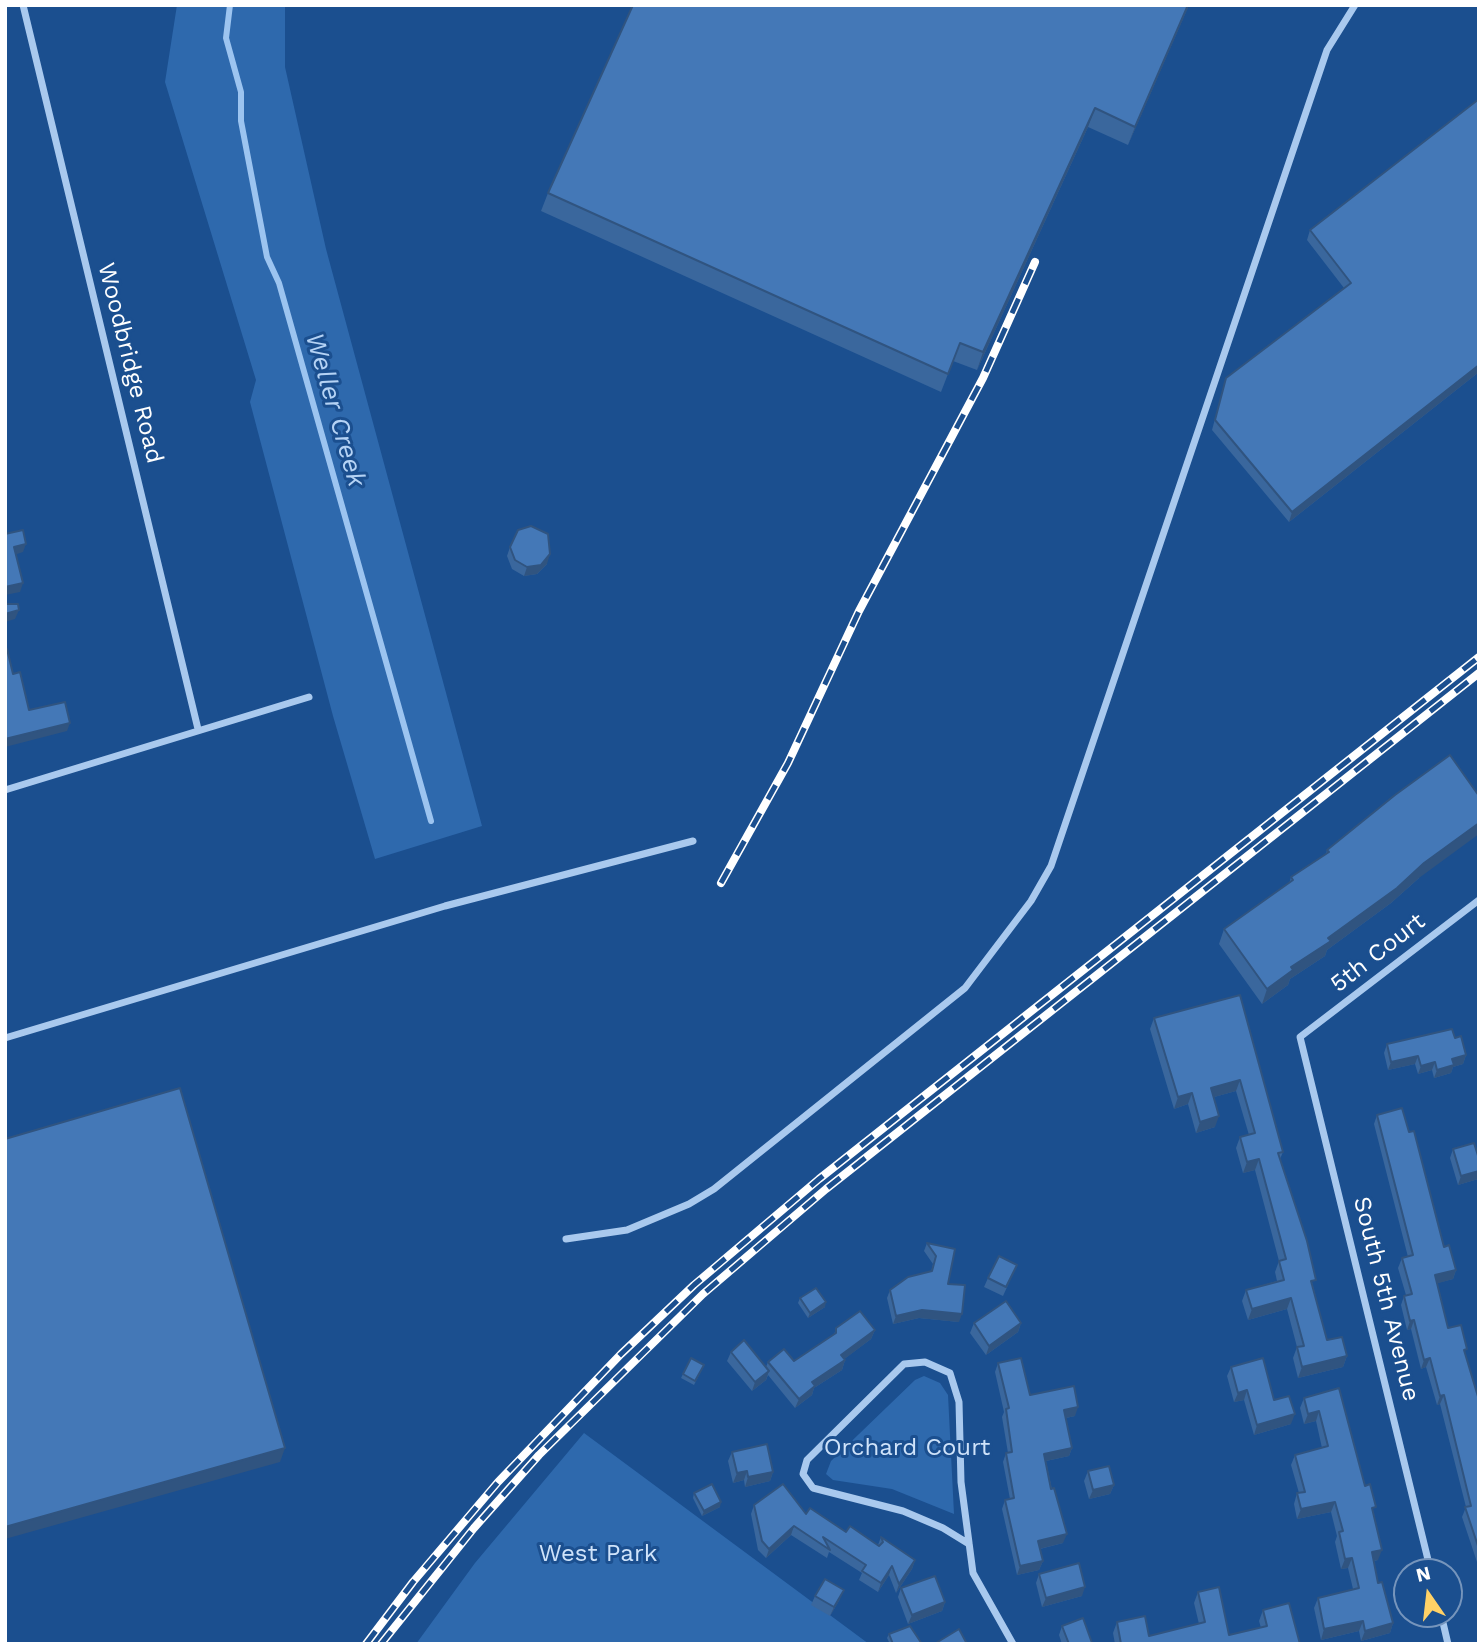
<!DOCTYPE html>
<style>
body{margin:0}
#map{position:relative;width:1484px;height:1649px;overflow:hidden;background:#1b4f8f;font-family:"Work Sans",sans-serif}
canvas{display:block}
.frame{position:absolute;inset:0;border:7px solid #fff;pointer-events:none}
.north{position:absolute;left:1393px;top:1558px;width:70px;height:70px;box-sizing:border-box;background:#1b4f8f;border:2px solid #7695bc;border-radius:50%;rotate:346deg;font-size:19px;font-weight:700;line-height:28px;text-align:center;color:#fff}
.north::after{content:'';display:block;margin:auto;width:24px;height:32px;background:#ffd166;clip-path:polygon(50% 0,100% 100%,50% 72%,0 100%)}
</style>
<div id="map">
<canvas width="1484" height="1649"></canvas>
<div class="frame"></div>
<div class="north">N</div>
</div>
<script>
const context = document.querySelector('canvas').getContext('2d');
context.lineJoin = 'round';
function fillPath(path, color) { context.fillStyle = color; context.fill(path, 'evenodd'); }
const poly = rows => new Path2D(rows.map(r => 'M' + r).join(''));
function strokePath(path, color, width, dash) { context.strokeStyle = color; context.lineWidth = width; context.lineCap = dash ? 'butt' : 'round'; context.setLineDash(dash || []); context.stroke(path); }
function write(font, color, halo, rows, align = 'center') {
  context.font = font + ' "Work Sans",sans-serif'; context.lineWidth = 6; context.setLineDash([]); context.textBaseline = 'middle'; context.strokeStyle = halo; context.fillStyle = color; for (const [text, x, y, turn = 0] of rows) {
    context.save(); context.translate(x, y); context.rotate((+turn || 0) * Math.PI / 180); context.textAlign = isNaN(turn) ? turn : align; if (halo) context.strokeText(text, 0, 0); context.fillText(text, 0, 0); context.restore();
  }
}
const green = poly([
 [177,5,285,5,285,67,326,249,482,826,375,859,333,716,250,402,256,380,165,82],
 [924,1376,940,1383,948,1395,954,1514,892,1489,833,1480,826,1474,831,1461,915,1380],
 [584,1433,869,1644,416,1644,475,1563]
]);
const stream = poly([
 [230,5,226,38,241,92,241,121,267,257,279,283,431,821]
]);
const minor = poly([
 [23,5,198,729],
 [5,790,309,697],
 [5,1038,445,906,693,841],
 [566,1239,627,1230,689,1204,714,1189,965,988,1031,901,1051,866,1327,50,1355,5],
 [969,1544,943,1528,903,1511,813,1488,803,1474,807,1460,904,1364,925,1362,950,1373,959,1402,961,1482,973,1573,1013,1644],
 [1431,1572,1300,1037,1479,900],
 [1441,1614,1448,1644]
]);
const rail = poly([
 [721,883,788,763,859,611,983,378,1035,262],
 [366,1644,413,1582,498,1482,621,1354,694,1285,819,1179,1479,657],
 [381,1644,474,1528,539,1455,703,1294,826,1189,1479,673]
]);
const wall = poly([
 [633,5,1189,5,1128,145,1088,127,977,370,953,361,941,392,541,211,548,193],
 [1479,99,1479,372,1289,522,1212,430,1226,378,1344,288,1307,240,1310,230],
 [510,547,547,564,537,574,524,576,512,569,507,556],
 [1327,850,1419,878,1391,903,1327,950,1325,956,1290,979,1288,985,1262,1004,1219,944,1224,929,1289,884,1291,877,1326,854],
 [1240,995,1283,1152,1280,1159,1327,1340,1347,1356,1343,1367,1298,1378,1293,1358,1297,1347,1287,1309,1248,1320,1242,1301,1246,1290,1277,1281,1275,1272,1279,1261,1255,1170,1243,1173,1236,1148,1240,1137,1249,1135,1236,1091,1214,1097,1215,1127,1196,1133,1188,1104,1174,1109,1150,1029,1154,1018],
 [1455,1038,1466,1055,1463,1064,1453,1067,1451,1073,1434,1078,1432,1070,1418,1074,1415,1064,1388,1070,1384,1053,1387,1044],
 [1377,1115,1456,1270,1453,1279,1437,1283,1448,1328,1465,1355,1479,1400,1479,1568,1462,1517,1466,1507,1440,1404,1437,1405,1426,1367,1421,1369,1411,1329,1407,1330,1401,1305,1404,1296,1406,1295,1398,1268,1402,1258,1408,1257,1374,1124],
 [1453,1149,1478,1179,1458,1185,1450,1158],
 [927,1243,955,1249,948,1284,959,1322,919,1318,893,1324,887,1298,890,1290,931,1272,933,1264,924,1251],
 [1017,1265,1003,1296,984,1287,988,1278],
 [800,1298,825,1307,808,1318,798,1303],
 [974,1323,1021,1323,1018,1332,986,1355,970,1333],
 [836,1328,875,1330,871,1339,844,1359,845,1360,842,1370,814,1388,812,1395,795,1408,768,1375,766,1380,752,1391,727,1361,731,1352,766,1367,768,1362,794,1361,834,1335],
 [998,1363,1030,1395,1075,1416,1066,1418,1072,1448,1069,1456,1046,1461,1063,1543,1040,1549,1043,1561,1039,1570,1017,1575,1002,1509,1005,1500,1010,1499,1003,1462,1006,1453,1008,1453,1002,1417,1004,1412,995,1372],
 [1231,1367,1274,1400,1291,1424,1254,1435,1244,1400,1234,1402,1227,1376],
 [702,1369,694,1385,681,1378,683,1374],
 [1339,1388,1365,1486,1374,1513,1378,1560,1374,1561,1378,1583,1393,1623,1390,1633,1361,1641,1359,1631,1321,1640,1314,1608,1318,1598,1353,1589,1348,1568,1341,1569,1335,1542,1337,1536,1331,1512,1297,1519,1294,1504,1297,1493,1299,1493,1291,1465,1295,1455,1322,1448,1316,1421,1304,1424,1300,1408,1304,1398],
 [732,1452,773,1472,770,1481,745,1487,744,1480,733,1483,728,1461],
 [1088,1471,1114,1485,1110,1494,1089,1499,1084,1481],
 [694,1493,720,1507,702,1516,693,1498],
 [754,1505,806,1514,878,1545,881,1537,915,1560,912,1569,896,1593,889,1575,878,1592,859,1580,862,1573,829,1552,827,1558,791,1535,766,1558,758,1550,751,1514],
 [1039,1574,1082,1596,1042,1607,1036,1583],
 [901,1588,945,1602,942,1611,908,1624,898,1597],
 [1198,1592,1229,1635,1261,1628,1259,1621,1263,1610,1300,1644,1115,1644,1113,1633,1117,1622,1149,1636,1199,1624,1194,1603],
 [815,1596,840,1599,830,1616,811,1605],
 [1062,1626,1092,1644,1062,1644,1059,1635],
 [889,1634,922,1644,890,1644,887,1638]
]);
const shadedWall = poly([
 [1188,5,1189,5,1128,145,1135,127],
 [1095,108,1088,127,977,370,983,352],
 [1479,365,1479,372,1289,522,1292,512],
 [26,544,23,552,11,556,14,547],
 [550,554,547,564,537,574,524,576,527,567],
 [23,583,20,592,5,595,5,587],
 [19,610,15,619,5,622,5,614],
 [70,723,67,731,5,747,5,739],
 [1479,823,1479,834,1419,878,1391,903,1327,950,1325,956,1290,979,1288,985,1262,1004,1267,989,1291,967,1424,863],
 [1466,1055,1463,1064,1453,1067,1451,1073,1434,1078,1437,1070,1452,1059],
 [1418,1056,1415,1064,1388,1070,1391,1062],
 [1435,1062,1432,1070,1418,1074,1421,1066],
 [1240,1080,1236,1091,1207,1099,1211,1088],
 [1192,1093,1188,1104,1174,1109,1178,1097],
 [1219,1116,1215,1127,1196,1133,1200,1122],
 [1259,1159,1255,1170,1243,1173,1247,1162],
 [1479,1171,1478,1179,1458,1185,1461,1176],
 [1456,1270,1453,1279,1432,1285,1435,1275],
 [1291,1298,1287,1309,1248,1320,1252,1309],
 [826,1302,825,1307,808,1318,810,1313],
 [922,1310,962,1314,959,1322,919,1318,893,1324,896,1316],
 [1414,1320,1411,1329,1407,1330,1410,1321],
 [1021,1323,1018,1332,986,1355,989,1346],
 [875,1330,871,1339,838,1364,841,1355],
 [1347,1356,1343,1367,1298,1378,1302,1367],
 [1430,1358,1426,1367,1421,1369,1424,1360],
 [845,1360,842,1370,814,1388,812,1395,795,1408,799,1399,812,1382],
 [769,1371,766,1380,752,1391,755,1382],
 [1247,1390,1244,1400,1234,1402,1238,1393],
 [1444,1395,1440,1404,1437,1405,1440,1396],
 [1078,1407,1075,1416,1061,1419,1064,1410],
 [1319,1411,1316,1421,1304,1424,1308,1414],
 [1295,1414,1291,1424,1254,1435,1257,1425],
 [285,1448,280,1462,5,1539,5,1527],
 [1072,1448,1069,1456,1041,1462,1044,1454],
 [747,1471,744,1480,733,1483,737,1473],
 [773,1472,770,1481,745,1487,748,1477],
 [1114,1485,1110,1494,1089,1499,1093,1490],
 [721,1502,720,1507,702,1516,704,1511],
 [1335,1502,1331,1512,1297,1519,1301,1509],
 [794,1526,791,1535,766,1558,769,1549],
 [1067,1534,1063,1543,1035,1550,1038,1541],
 [1382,1550,1378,1560,1368,1562,1372,1552],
 [1352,1558,1348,1568,1341,1569,1345,1559],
 [915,1560,912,1569,896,1593,899,1584],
 [1043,1561,1039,1570,1017,1575,1020,1566],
 [892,1566,889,1575,878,1592,881,1583],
 [1085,1587,1082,1596,1042,1607,1046,1598],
 [844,1590,840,1599,830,1616,834,1607],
 [945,1602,942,1611,908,1624,912,1615],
 [1363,1621,1359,1631,1321,1640,1324,1629],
 [1393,1623,1390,1633,1361,1641,1365,1631]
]);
const building = poly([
 [633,5,1188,5,1135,127,1095,108,983,352,960,343,948,374,548,193,633,5],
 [1479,99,1479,365,1292,512,1215,420,1226,378,1351,283,1310,230,1479,99],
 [531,526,548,534,550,554,541,565,527,567,515,560,510,547,518,530,531,526],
 [23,530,26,544,14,547,23,583,5,587,5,534,23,530],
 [5,604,18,604,19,610,5,614,5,604],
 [5,649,7,649,13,674,20,672,29,710,65,702,70,723,5,739,5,649],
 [1450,755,1479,796,1479,823,1424,863,1397,888,1328,938,1331,941,1291,967,1293,970,1267,989,1224,929,1293,880,1291,877,1329,852,1327,850,1395,795,1450,755],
 [1240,995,1283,1152,1278,1153,1307,1241,1316,1280,1311,1281,1327,1340,1342,1337,1347,1356,1302,1367,1297,1347,1304,1346,1291,1298,1252,1309,1246,1290,1284,1280,1279,1261,1286,1259,1259,1159,1247,1162,1240,1137,1255,1133,1240,1080,1211,1088,1219,1116,1200,1122,1192,1093,1178,1097,1154,1018,1240,995],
 [1452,1029,1455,1038,1461,1036,1466,1055,1452,1059,1454,1065,1437,1070,1435,1062,1421,1066,1418,1056,1391,1062,1387,1044,1452,1029],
 [180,1088,285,1448,5,1527,5,1139,180,1088],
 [1402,1108,1409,1132,1414,1131,1444,1247,1449,1245,1456,1270,1435,1275,1448,1328,1461,1325,1467,1349,1464,1350,1479,1400,1479,1549,1465,1507,1471,1506,1444,1395,1440,1396,1430,1358,1424,1360,1414,1320,1410,1321,1404,1296,1412,1294,1402,1258,1413,1255,1377,1115,1402,1108],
 [1474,1143,1479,1159,1479,1171,1461,1176,1453,1149,1474,1143],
 [927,1243,955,1249,948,1284,965,1285,962,1314,922,1310,896,1316,890,1290,908,1277,932,1271,936,1256,927,1243],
 [999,1256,1017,1265,1006,1287,988,1278,999,1256],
 [816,1288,826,1302,810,1313,800,1298,816,1288],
 [1006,1301,1021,1323,989,1346,974,1323,1006,1301],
 [860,1311,875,1330,841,1355,845,1360,812,1382,815,1386,799,1399,768,1362,784,1349,794,1361,836,1333,836,1328,860,1311],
 [744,1340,769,1371,755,1382,731,1352,744,1340],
 [691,1358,704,1365,695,1381,683,1374,691,1358],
 [1021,1358,1030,1395,1074,1386,1078,1407,1064,1410,1072,1448,1044,1454,1051,1489,1054,1488,1067,1534,1038,1541,1043,1561,1020,1566,1005,1500,1014,1498,1006,1453,1012,1452,1006,1409,1009,1408,998,1363,1021,1358],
 [1263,1358,1274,1400,1289,1396,1295,1414,1257,1425,1247,1390,1238,1393,1231,1367,1263,1358],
 [1339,1388,1365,1486,1370,1484,1376,1507,1372,1508,1382,1550,1372,1552,1378,1583,1382,1582,1393,1623,1365,1631,1363,1621,1324,1629,1318,1598,1359,1588,1352,1558,1345,1559,1339,1532,1343,1531,1335,1502,1301,1509,1297,1493,1305,1492,1295,1455,1328,1446,1319,1411,1308,1414,1304,1398,1339,1388],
 [767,1444,773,1472,748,1477,747,1471,737,1473,732,1452,767,1444],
 [1109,1466,1114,1485,1093,1490,1088,1471,1109,1466],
 [712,1484,721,1502,704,1511,694,1493,712,1484],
 [783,1484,806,1514,810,1508,846,1532,850,1526,879,1546,883,1542,881,1537,915,1560,899,1584,892,1566,881,1583,862,1571,866,1565,823,1537,830,1550,794,1526,769,1549,762,1541,754,1505,783,1484],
 [1079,1563,1085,1587,1046,1598,1039,1574,1079,1563],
 [935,1576,945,1602,912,1615,901,1588,935,1576],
 [825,1579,844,1590,834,1607,815,1596,825,1579],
 [1219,1587,1229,1635,1267,1626,1263,1610,1289,1603,1300,1644,1121,1644,1117,1622,1145,1616,1149,1636,1205,1622,1198,1592,1219,1587],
 [1083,1618,1092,1643,1069,1644,1062,1626,1083,1618],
 [910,1626,922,1644,893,1644,889,1634,910,1626],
 [959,1629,967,1644,937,1644,936,1643,959,1629]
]);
const streetNames = [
 ["Woodbridge Road",130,363,76],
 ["5th Court",1378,953,-38],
 ["South 5th Avenue",1386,1299,76]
];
const parkNames = [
 ["Orchard Court",907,1448],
 ["West Park",598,1554]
];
const waterNames = [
 ["Weller Creek",335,410,74]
];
fillPath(green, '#2e69ad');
strokePath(stream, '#9cc4f0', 6);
strokePath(minor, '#a9c9ee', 7);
strokePath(rail, '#fff', 8);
strokePath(rail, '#1b4f8f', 5, [16]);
fillPath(wall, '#3a679d');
fillPath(shadedWall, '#305480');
fillPath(building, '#4478b7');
strokePath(building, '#305480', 2);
write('24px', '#fff', '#1b4f8f', streetNames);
write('24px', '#cfe3fa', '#1b4f8f', parkNames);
write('italic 26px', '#b5d3f5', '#1b4f8f', waterNames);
</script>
